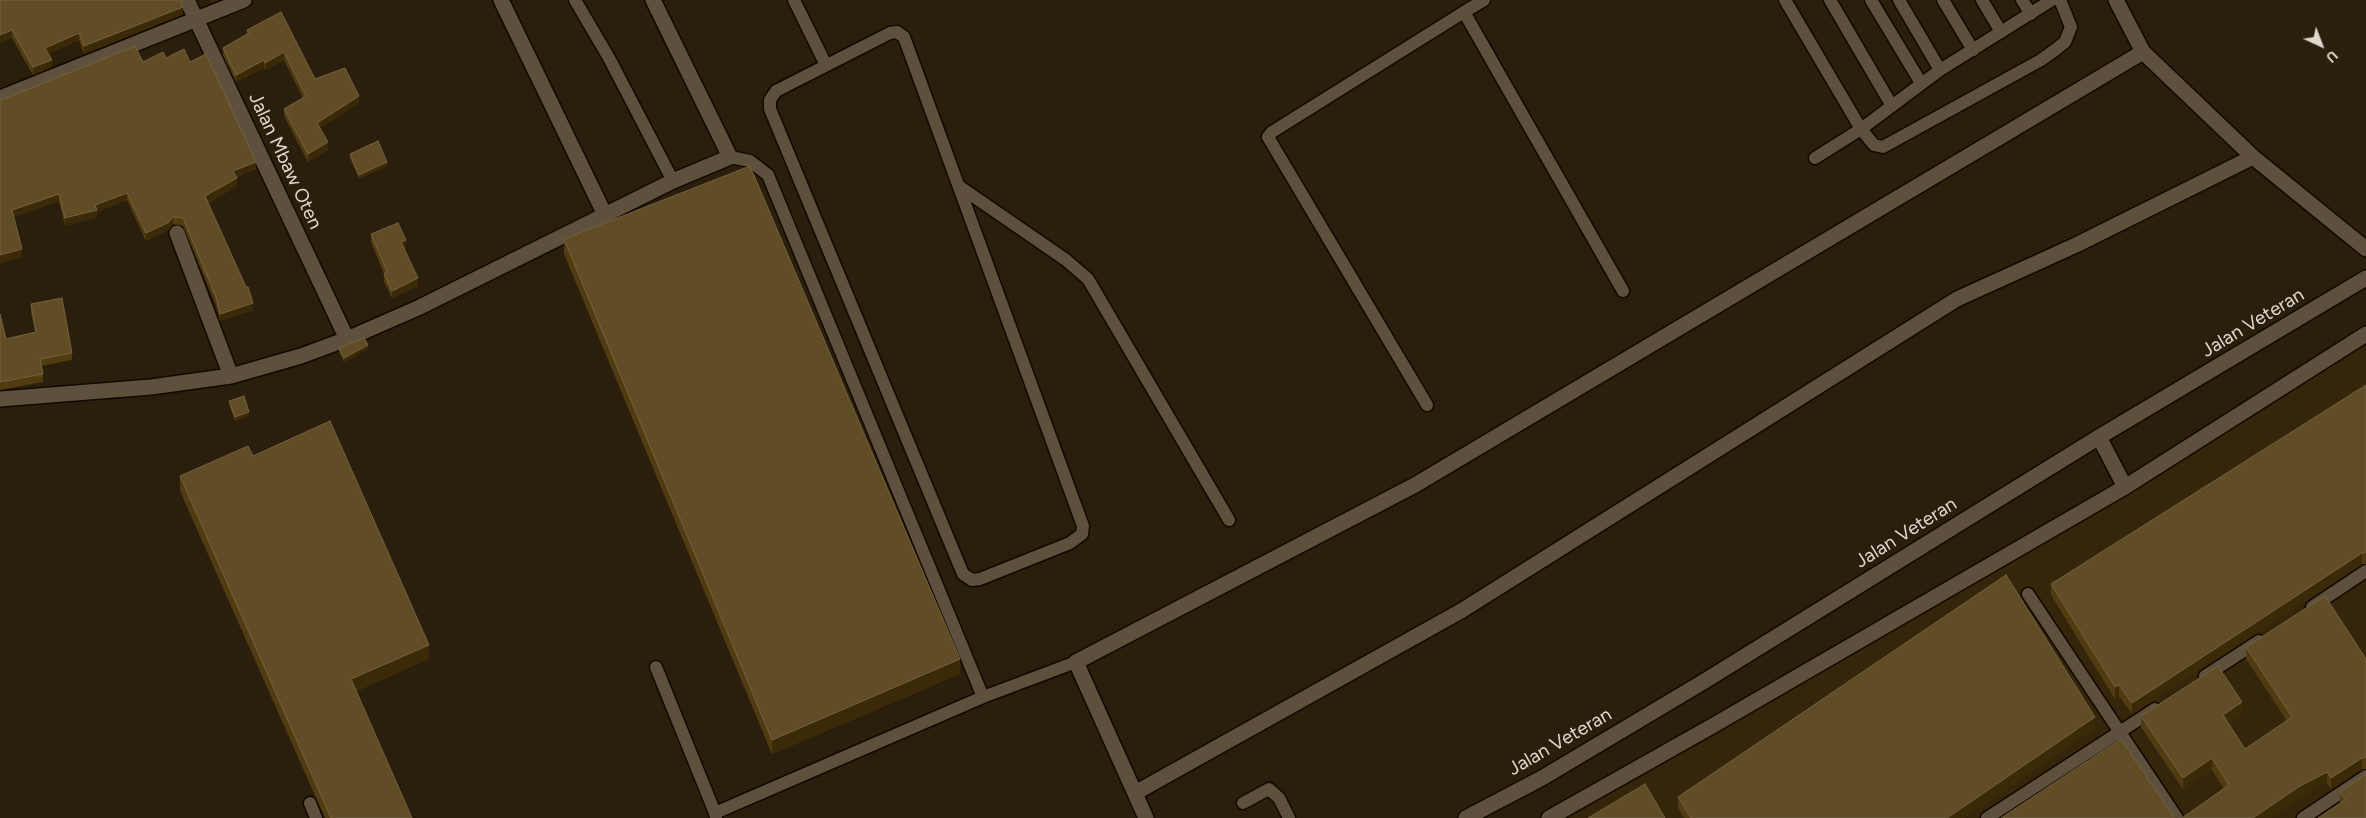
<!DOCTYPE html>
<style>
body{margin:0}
#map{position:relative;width:2366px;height:818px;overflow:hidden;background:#2a1f0c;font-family:Figtree,sans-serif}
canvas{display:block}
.north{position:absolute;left:2296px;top:20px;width:50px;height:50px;-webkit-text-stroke:4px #2a1f0c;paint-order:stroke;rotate:137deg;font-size:14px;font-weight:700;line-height:20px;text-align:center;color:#dfd8cc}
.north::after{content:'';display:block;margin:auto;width:18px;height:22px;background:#dfd8cc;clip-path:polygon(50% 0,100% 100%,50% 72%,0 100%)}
</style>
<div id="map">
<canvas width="2366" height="818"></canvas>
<div class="north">U</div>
</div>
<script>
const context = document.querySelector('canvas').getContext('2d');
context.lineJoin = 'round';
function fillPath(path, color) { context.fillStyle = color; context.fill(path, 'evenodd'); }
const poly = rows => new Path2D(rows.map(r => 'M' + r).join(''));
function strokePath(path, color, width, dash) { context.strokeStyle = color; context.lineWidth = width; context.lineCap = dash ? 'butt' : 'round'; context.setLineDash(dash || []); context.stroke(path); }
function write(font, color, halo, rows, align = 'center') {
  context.font = font + ' Figtree,sans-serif'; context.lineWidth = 5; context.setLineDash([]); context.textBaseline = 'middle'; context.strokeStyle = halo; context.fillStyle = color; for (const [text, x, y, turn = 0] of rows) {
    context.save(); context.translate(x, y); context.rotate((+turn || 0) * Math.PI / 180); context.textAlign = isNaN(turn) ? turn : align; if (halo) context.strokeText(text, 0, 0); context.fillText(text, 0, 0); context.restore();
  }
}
const built = poly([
 [2366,334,2366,818,1549,818,1714,725]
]);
const lane = poly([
 [575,0,609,58,673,181],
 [794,0,826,65],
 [1484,0,1464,12,1623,291],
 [1785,0,1861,129,1874,145,1883,147,2041,60,2055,50,2065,42,2071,27,2060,0],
 [1830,0,1892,106],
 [1871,0,1921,83],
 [1899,0,1940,70],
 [1943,0,1973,50],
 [1982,0,2001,32],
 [2022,0,2031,14],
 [897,32,904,37,1083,526,1082,534,1070,543,980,579,972,580,963,574,770,109,770,100,776,91,890,33,897,32],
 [1815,158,1861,129,1940,70,2052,0],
 [960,187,1066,260,1088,279,1229,520],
 [1427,405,1268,137,1272,132,1464,12],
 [2028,594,2177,818],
 [2312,607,2366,571],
 [656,667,715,813],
 [2205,676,2259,641],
 [983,697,1076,662],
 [310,803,316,818],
 [1243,803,1269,789,1279,798,1289,818],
 [716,818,715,813,983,697,768,175,750,161,730,157],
 [1987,818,2155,709],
 [2303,818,2366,776]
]);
const street = poly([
 [187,0,347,339],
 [501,0,605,215],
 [2116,0,2143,52,2253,157,2366,249],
 [0,98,244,0],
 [177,233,231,376],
 [0,399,151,387,231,376,301,356,347,339,420,307,673,181,730,157,653,0],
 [1135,793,1461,611,1957,299,2076,245,2253,157],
 [1146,818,1076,662,1415,485,2143,52]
]);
const secondary = poly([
 [2099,437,2125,487],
 [1466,818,1542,778,1703,682,2099,437,2366,278],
 [1549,818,1714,725,2125,487,2366,334]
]);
const wall = poly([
 [0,0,183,14,84,54,79,40,48,54,52,67,33,75,12,38],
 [281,12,315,79,359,103,320,128,328,150,308,162,284,116,284,109,303,98,284,60,265,70,264,68,236,82,223,55,223,48,247,34,247,30],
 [166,58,190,62,256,169,237,177,237,186,208,203,253,310,220,321,216,305,183,226,173,224,168,230,146,241,127,200,97,212,97,217,65,226,59,201,14,217,22,257,0,263,4,99,143,62],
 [350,154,387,166,359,179,350,158],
 [371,234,406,248,404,249,418,286,392,298,384,282,384,274,371,242],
 [564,239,960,674,772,754,564,254],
 [31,304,72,353,72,360,41,366,43,374,43,382,0,390,0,314,6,339,35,332,31,312],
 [339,348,368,349,344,362,339,352],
 [2366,385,2366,564,2362,564,2132,714,2119,696,2115,699,2051,595,2051,584],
 [229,401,249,416,235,421,229,405],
 [253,456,429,659,356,691,412,818,325,818,180,491,180,476],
 [2246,647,2366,659,2366,769,2362,769,2331,789,2327,783,2300,798,2270,818,2182,818,2224,789,2212,770,2183,789,2141,727,2141,716,2242,714,2228,723,2245,749,2287,721,2246,659],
 [2095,728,1964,818,1684,818,1678,808,1678,797],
 [2340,792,2366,818,2340,803]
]);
const shadedWall = poly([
 [211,0,219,0,211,3],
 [183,7,183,14,84,54,84,46],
 [12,30,12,38,0,43,0,35],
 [79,33,79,40,45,56,45,48],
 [284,52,284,60,265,70,265,63],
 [52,60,52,67,33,75,33,67],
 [264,60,264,68,236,82,236,75],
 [359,96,359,103,317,130,317,123],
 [328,142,328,150,308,162,308,154],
 [256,162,256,169,233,178,233,171],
 [387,162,387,166,359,179,359,175],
 [237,178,237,186,205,204,205,196],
 [127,193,127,200,97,212,97,217,65,226,65,218,95,205],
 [59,194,59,201,12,218,12,210],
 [173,217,173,224,168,230,146,241,146,233],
 [406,240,406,248,401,250,401,242],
 [22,249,22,257,0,263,0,255],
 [418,278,418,286,392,298,392,291],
 [253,303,253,310,220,321,220,314],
 [368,345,368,349,344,362,344,358],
 [249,412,249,416,235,421,235,417],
 [2362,553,2362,564,2132,714,2132,703],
 [429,645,429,659,351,694,351,679],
 [960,659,960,674,772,754,772,740],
 [2119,685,2119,696,2115,699,2115,687],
 [2242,702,2242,714,2223,726,2223,715],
 [2095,717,2095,728,1964,818,1947,818],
 [2212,758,2212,770,2183,789,2183,778],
 [2362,758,2362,769,2331,789,2331,778],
 [2327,772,2327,783,2300,798,2270,818,2253,818,2300,786]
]);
const building = poly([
 [0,0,181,0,183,7,84,46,79,33,45,48,52,60,33,67,12,30,0,35,0,0],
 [281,12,315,79,345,68,359,96,317,123,328,142,308,154,284,109,306,96,284,52,265,63,264,60,236,75,223,48,249,33,247,30,281,12],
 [135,46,143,62,163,52,166,58,184,49,190,62,206,54,256,162,233,171,237,178,205,196,246,287,248,287,253,303,220,314,216,297,183,218,173,217,168,223,146,233,127,193,95,205,97,210,65,218,59,194,12,210,22,249,0,255,0,99,4,99,135,46],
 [378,141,387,162,359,175,350,154,378,141],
 [750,166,960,659,772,740,564,239,750,166],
 [398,223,406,240,401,242,418,278,392,291,384,274,387,272,371,234,398,223],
 [62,298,72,353,40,359,43,374,0,382,0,314,6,339,36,332,31,304,62,298],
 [364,338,368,345,344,358,339,348,364,338],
 [2366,385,2366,552,2362,553,2132,703,2119,685,2115,687,2051,584,2366,385],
 [244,396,249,412,235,417,229,401,244,396],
 [330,421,429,645,351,679,412,818,331,818,180,476,248,446,253,456,330,421],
 [2006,575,2095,717,1947,818,1691,818,1678,797,2006,575],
 [2325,596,2366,659,2366,757,2362,758,2331,778,2327,772,2300,786,2253,818,2182,818,2229,785,2212,758,2183,778,2141,716,2218,666,2242,702,2223,715,2245,749,2292,717,2246,647,2325,596],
 [2121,739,2174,818,2001,818,2121,739],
 [2366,774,2366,818,2318,818,2345,800,2340,792,2366,774],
 [1645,784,1665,818,1588,818,1645,784]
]);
const streetNames = [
 ["Jalan Mbaw Oten",285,161,65],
 ["Jalan Veteran",2253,323,-31],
 ["Jalan Veteran",1906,533,-32],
 ["Jalan Veteran",1560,742,-30]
];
fillPath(built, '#34250b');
strokePath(lane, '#120800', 15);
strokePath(street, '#120800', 18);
strokePath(secondary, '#120800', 18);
strokePath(lane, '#5d503c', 12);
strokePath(street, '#5d503c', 15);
strokePath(secondary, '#5d503c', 15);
fillPath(wall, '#513c12');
fillPath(shadedWall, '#3b2907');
fillPath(building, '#604d26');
strokePath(building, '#746240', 1);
write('19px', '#dfd8cc', '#2a1f0c', streetNames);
</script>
